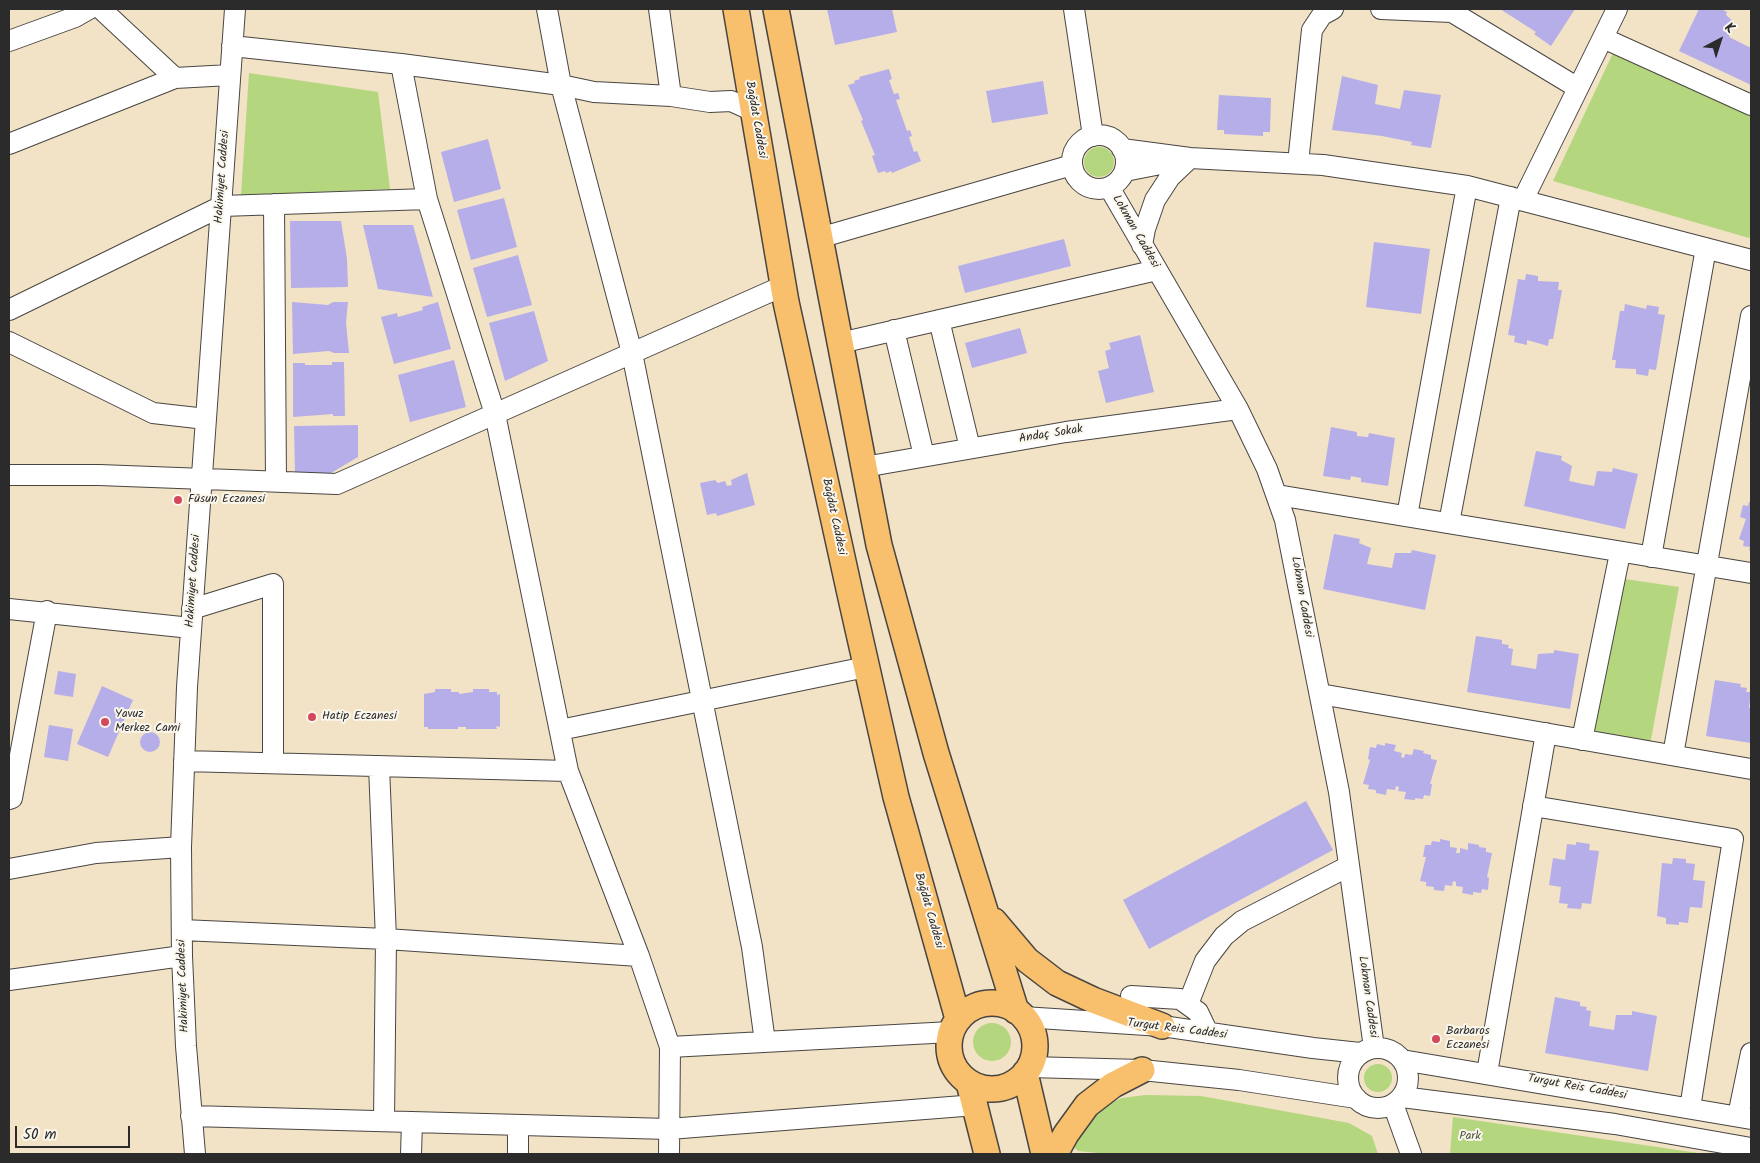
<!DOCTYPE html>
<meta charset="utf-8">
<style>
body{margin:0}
#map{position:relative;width:1760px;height:1163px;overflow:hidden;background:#f2e2c6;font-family:Kalam,sans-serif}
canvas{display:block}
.frame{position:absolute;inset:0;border:10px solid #2b2b2b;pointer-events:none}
.north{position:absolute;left:1695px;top:15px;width:50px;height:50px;-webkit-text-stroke:4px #fbf7ec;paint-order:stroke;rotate:40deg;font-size:14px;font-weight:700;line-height:20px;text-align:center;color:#2b2b2b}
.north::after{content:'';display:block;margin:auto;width:18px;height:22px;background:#2b2b2b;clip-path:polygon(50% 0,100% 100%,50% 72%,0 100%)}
.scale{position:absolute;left:15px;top:1126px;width:115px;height:22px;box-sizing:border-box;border:2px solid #2b2b2b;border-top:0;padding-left:6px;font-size:15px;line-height:18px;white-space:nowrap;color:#2b2b2b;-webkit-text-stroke:4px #fbf7ec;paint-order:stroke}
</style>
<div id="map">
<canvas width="1760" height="1163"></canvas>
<div class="frame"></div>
<div class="north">K</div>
<div class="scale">50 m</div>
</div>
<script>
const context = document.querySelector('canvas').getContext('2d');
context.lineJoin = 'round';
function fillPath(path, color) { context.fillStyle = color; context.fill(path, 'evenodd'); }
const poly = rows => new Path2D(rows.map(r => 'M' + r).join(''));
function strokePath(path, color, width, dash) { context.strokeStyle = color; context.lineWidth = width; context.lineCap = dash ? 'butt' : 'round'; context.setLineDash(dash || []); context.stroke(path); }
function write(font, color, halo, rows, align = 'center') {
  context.font = font + ' Kalam,sans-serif'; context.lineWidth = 4; context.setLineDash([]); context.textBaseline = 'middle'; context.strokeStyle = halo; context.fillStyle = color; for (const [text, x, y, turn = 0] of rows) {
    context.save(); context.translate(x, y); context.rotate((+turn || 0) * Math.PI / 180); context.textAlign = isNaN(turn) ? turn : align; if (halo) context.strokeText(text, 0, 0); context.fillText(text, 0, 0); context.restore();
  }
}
const green = poly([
 [1613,53,1751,114,1751,233,1749,238,1553,181],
 [249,73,378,92,390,189,241,195],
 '1084 162a15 15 0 1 1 30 0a15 15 0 1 1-30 0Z',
 [1625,579,1679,587,1650,745,1591,733],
 '973 1042a19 19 0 1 1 38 0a19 19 0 1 1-38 0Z',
 '1364 1078a14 14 0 1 1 28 0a14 14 0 1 1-28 0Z',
 [1145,1095,1201,1096,1349,1123,1372,1136,1378,1154,1108,1154,1078,1151,1072,1145,1094,1111,1122,1098],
 [1453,1117,1705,1154,1450,1154]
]);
const building = poly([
 [827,9,892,9,897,32,835,45],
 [1500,9,1575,9,1551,46,1534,34,1536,32],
 [1699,9,1721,9,1727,12,1726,15,1735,23,1729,37,1751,48,1751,85,1679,51],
 [889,69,892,79,889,80,894,94,898,93,900,99,896,100,907,131,910,130,912,136,909,137,914,152,917,151,921,161,892,173,891,171,886,173,885,171,878,173,872,156,875,155,861,121,863,120,848,85,855,83,854,81,860,79,859,77],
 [1342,76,1378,85,1375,104,1400,109,1404,90,1441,95,1431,148,1411,145,1412,142,1382,136,1332,130],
 [1043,81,1048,114,992,123,986,91],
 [1219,95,1271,98,1270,132,1263,132,1263,136,1224,134,1224,130,1217,130],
 [488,139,501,189,454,202,441,152],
 [504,198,517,247,471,260,457,210],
 [290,221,341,221,347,259,348,287,291,288],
 [363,225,413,225,433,297,378,289],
 [1064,239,1071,266,965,293,958,266],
 [1374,242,1430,249,1421,314,1366,307],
 [518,255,532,305,487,317,473,268],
 [1526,274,1538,276,1538,281,1559,282,1558,290,1562,290,1553,339,1549,339,1548,346,1527,340,1527,345,1514,342,1515,336,1508,335,1518,279,1525,280],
 [292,302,328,305,333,302,348,302,346,323,349,353,334,353,329,351,293,354],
 [438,302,451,349,394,364,381,317,397,313,398,317,423,310,422,307],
 [1625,304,1646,309,1647,305,1659,307,1658,314,1665,315,1656,370,1649,369,1648,376,1636,374,1636,369,1615,368,1616,360,1612,360,1620,311,1624,311],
 [534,311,548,361,505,381,489,323],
 [1020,328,1027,353,972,368,965,343],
 [1140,335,1154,392,1106,403,1098,371,1109,368,1105,351,1111,349,1109,343],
 [454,360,466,407,410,422,398,375],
 [332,362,344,362,345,416,333,416,333,414,293,417,293,363,305,363,305,365,332,365],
 [358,425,358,457,331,473,295,474,294,426],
 [1331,427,1357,432,1357,436,1368,437,1369,433,1395,438,1388,486,1361,482,1361,478,1351,476,1350,480,1323,476],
 [1536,451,1562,456,1561,460,1572,466,1569,481,1583,484,1594,486,1597,471,1612,472,1613,468,1638,474,1625,529,1524,506],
 [747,473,755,505,717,516,716,513,707,515,700,483,715,480,718,483,725,481,727,486,732,485,731,480],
 [1749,502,1751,502,1751,551,1749,550,1750,547,1743,546,1744,541,1739,539,1746,519,1740,517,1743,505,1748,506],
 [1334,534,1360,539,1359,543,1371,548,1367,564,1392,568,1395,553,1411,553,1412,550,1436,555,1425,610,1323,589],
 [1476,636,1502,640,1502,644,1509,645,1508,648,1513,649,1511,665,1536,669,1538,654,1554,653,1554,650,1579,654,1570,709,1467,692],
 [58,671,76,674,73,697,54,694],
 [1715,680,1741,684,1740,687,1747,688,1746,692,1751,692,1749,708,1751,708,1751,743,1706,736],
 [102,686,133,700,108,757,77,744],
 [435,689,451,689,451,692,459,692,459,694,473,692,473,689,489,689,489,692,497,692,497,695,500,694,500,727,496,726,497,729,466,729,466,727,458,727,458,729,428,729,428,727,424,727,424,694,435,692],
 [49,725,73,729,68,761,44,757],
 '140 742a10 10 0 1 1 20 0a10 10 0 1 1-20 0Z',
 [1385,743,1396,745,1394,751,1402,753,1401,757,1404,758,1405,754,1412,755,1414,749,1424,751,1423,753,1431,755,1431,759,1437,760,1430,784,1432,784,1430,796,1424,795,1423,799,1415,798,1415,800,1404,799,1406,792,1398,791,1399,787,1396,786,1395,790,1387,789,1386,795,1376,793,1376,790,1368,789,1369,785,1363,784,1370,760,1368,759,1370,747,1376,748,1377,744,1385,746],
 [1306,801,1333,850,1149,949,1123,900],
 [1440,839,1450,841,1450,847,1457,848,1456,853,1460,853,1460,848,1468,850,1468,843,1479,845,1479,847,1486,848,1486,852,1492,853,1487,877,1489,878,1488,890,1482,889,1481,893,1473,892,1473,895,1462,893,1463,887,1456,886,1456,882,1453,881,1452,886,1445,885,1444,891,1434,890,1434,887,1426,886,1426,882,1420,881,1426,857,1423,857,1425,845,1431,845,1432,841,1440,842],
 [1576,842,1590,844,1589,850,1599,851,1591,904,1582,903,1581,909,1567,908,1568,904,1559,903,1561,887,1549,885,1553,858,1565,860,1567,844,1576,845],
 [1673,858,1686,859,1686,863,1695,864,1693,880,1705,881,1702,908,1690,907,1688,923,1679,922,1679,925,1666,924,1666,918,1657,916,1662,863,1672,864],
 [1555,997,1580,1002,1580,1006,1587,1007,1586,1010,1591,1011,1589,1026,1614,1030,1616,1015,1632,1015,1632,1011,1657,1016,1648,1071,1545,1053]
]);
const minor = poly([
 [101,9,175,78],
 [547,9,561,85,594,92,671,96,710,102,731,101,753,111],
 [659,9,671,96],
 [1074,9,1093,136],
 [1381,9,1452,12,1578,88],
 [1603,38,1751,105],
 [9,41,75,17,89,9],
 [232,46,401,64,561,85,632,353,752,947,765,1042],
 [401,64,427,199,495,414,568,771,639,956,670,1047,669,1154],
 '1072 162a27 27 0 1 1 54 0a27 27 0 1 1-54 0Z',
 [9,144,175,78,230,75],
 [1122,149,1190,158,1323,165,1467,186,1751,260],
 [1298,163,1312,30,1322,15,1333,9],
 [1125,171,1176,161],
 [1109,187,1238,409,1267,469,1285,520,1339,792,1374,1048],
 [1523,200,1617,9],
 [274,204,276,481],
 [819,238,1072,165],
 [1142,245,1145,229,1155,200,1170,177,1190,158],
 [9,310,222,206,427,199],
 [939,320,970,448],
 [894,330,924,456],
 [9,342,153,413,206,419],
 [840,343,1157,270],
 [864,467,1066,432,1238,409],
 [9,475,99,475,337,484,783,286],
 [1277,495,1751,573],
 [1407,516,1467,186],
 [1449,523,1511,197],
 [1651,557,1706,248],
 [9,609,191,628],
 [192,609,273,584,273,763],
 [1320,694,1751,769],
 [560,730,866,667],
 [1582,740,1620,553],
 [1673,755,1751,316],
 [184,761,568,771],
 [379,766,386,939,384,1121],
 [9,799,12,798,47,611],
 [1533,806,1733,839,1690,1108],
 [9,869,96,853,181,847],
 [182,930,386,939,639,956],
 [9,980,182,956],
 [1131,996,1180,999,1198,1012,1208,1033],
 [1188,1004,1205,961,1224,936,1242,921,1349,866],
 [1023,1017,1162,1026,1313,1048,1360,1053],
 [670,1047,951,1032],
 '1348 1078a30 30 0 1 1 60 0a30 30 0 1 1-60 0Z',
 [1402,1060,1751,1119],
 [1029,1067,1142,1070,1239,1080,1356,1098],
 [1487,1073,1546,733],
 [1402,1097,1615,1124,1751,1148],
 [1393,1104,1411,1154],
 [191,1116,669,1129,976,1105],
 [1738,1116,1751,1053],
 [518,1125,518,1154],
 [195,1154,186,1046,182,956,181,847,187,687,235,9],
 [411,1154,412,1122]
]);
const major = poly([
 [736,9,786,302,851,598,896,797,958,1019],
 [776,9,879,545,936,753,1016,1011],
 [994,921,1027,960,1057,983,1093,1000,1162,1026],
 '949 1046a43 43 0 1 1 86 0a43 43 0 1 1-86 0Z',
 [1025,1073,1044,1154],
 [969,1083,987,1154],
 [1055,1154,1066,1134,1087,1105,1113,1085,1142,1070]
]);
const markers = [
 [178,500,5,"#d1495b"],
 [312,717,5,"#d1495b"],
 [105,722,5,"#d1495b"],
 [1436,1039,5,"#d1495b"]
];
const streetNames = [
 ["Bağdat Caddesi",755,120,80],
 ["Hakimiyet Caddesi",223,177,-86],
 ["Lokman Caddesi",1135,232,60],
 ["Andaç Sokak",1051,435,-9],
 ["Bağdat Caddesi",833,517,78],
 ["Hakimiyet Caddesi",194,581,-86],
 ["Lokman Caddesi",1301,597,80],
 ["Bağdat Caddesi",928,911,74],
 ["Hakimiyet Caddesi",184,986,-92],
 ["Lokman Caddesi",1367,997,82],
 ["Turgut Reis Caddesi",1177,1030,7],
 ["Turgut Reis Caddesi",1577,1088,10]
];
const poiNames = [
 ["Füsun Eczanesi",188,500],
 ["Yavuz",115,715],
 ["Merkez Cami",115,729],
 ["Hatip Eczanesi",322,717],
 ["Barbaros",1446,1032],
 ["Eczanesi",1446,1046]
];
const parkNames = [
 ["Park",1470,1137]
];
fillPath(green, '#b4d67e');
fillPath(building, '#b6aee9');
strokePath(minor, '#494642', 22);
strokePath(major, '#494642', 28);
strokePath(minor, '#fff', 20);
strokePath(major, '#f8bf6c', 25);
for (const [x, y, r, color] of markers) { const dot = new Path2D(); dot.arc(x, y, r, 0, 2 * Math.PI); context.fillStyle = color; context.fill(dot); strokePath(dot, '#fbf7ec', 2); }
write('12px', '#2b2b2b', '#fbf7ec', streetNames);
write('12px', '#2b2b2b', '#fbf7ec', poiNames, 'left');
write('12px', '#4d5640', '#fbf7ec', parkNames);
</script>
